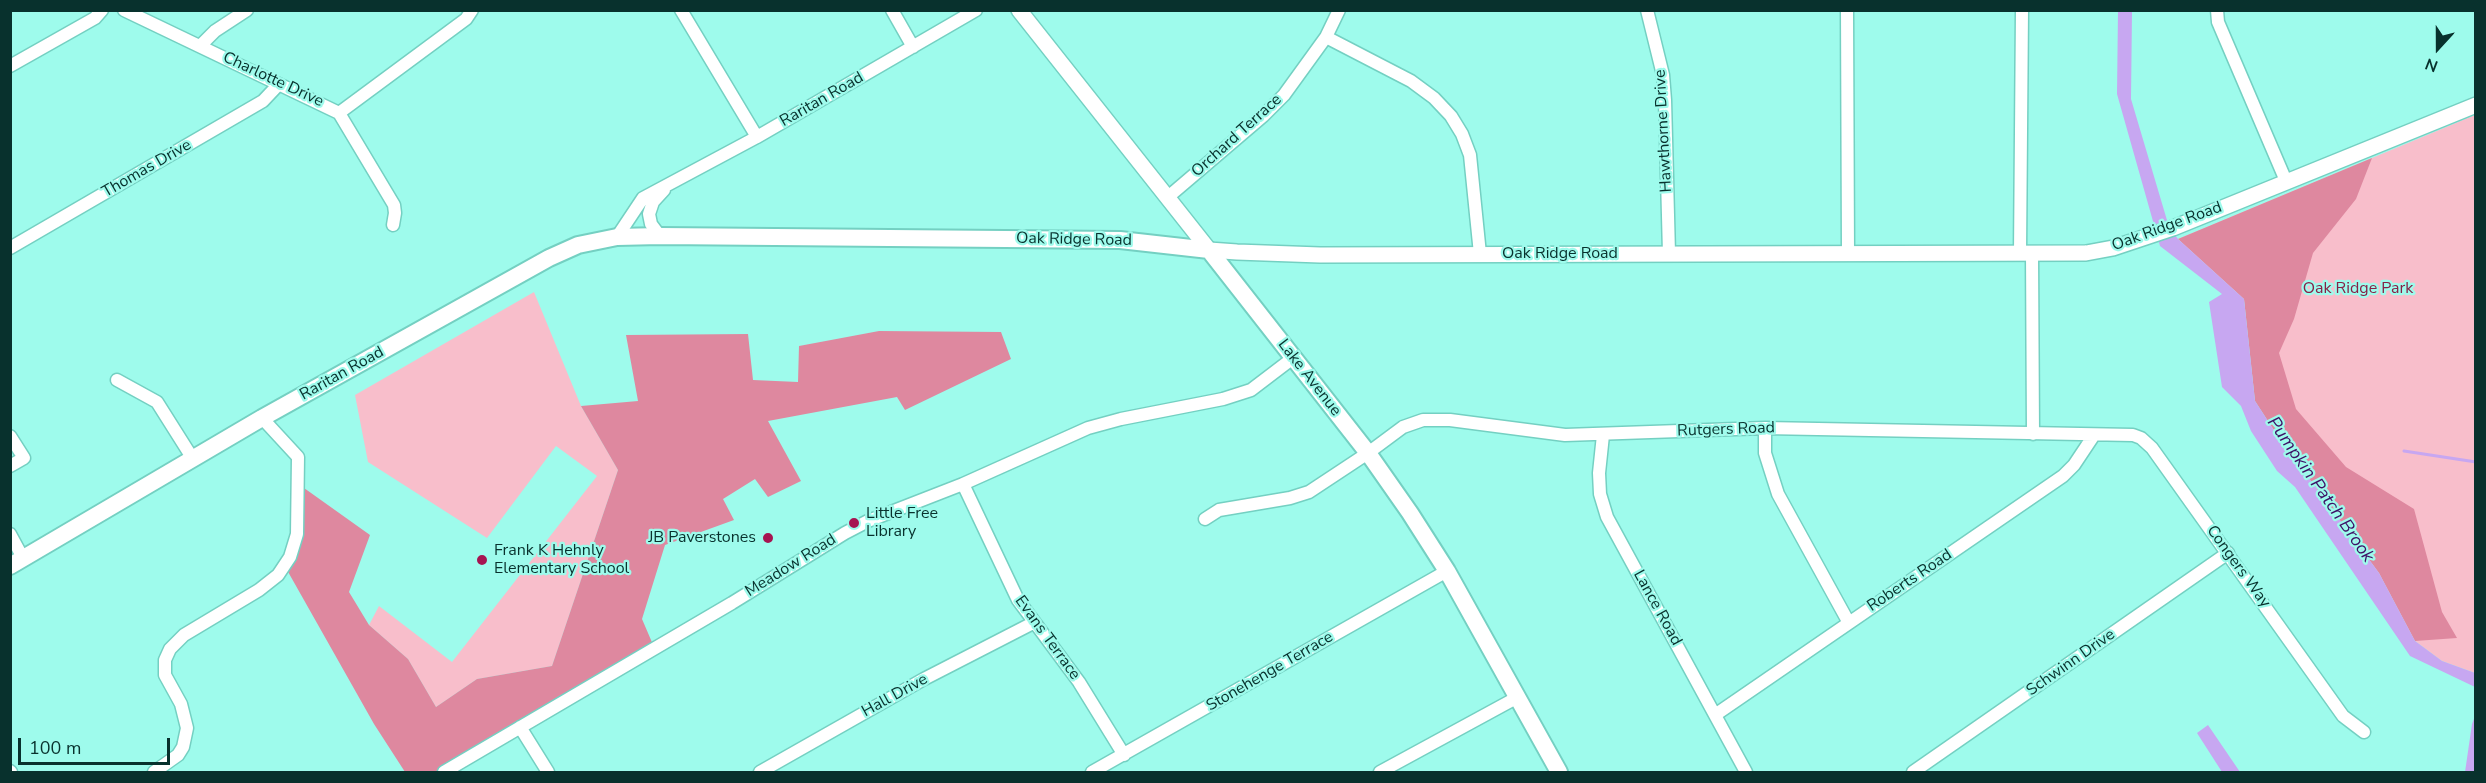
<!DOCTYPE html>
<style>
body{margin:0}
#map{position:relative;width:2486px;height:783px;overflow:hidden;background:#9efbec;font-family:"Nunito Sans",sans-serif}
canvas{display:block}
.frame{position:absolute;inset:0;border:12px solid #08312d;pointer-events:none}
.north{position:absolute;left:2408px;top:18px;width:60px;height:60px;-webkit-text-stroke:4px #9efbec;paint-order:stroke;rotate:201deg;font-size:16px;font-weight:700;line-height:24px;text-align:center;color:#08312d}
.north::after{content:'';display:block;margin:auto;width:21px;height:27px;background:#08312d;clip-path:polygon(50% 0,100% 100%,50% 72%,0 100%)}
.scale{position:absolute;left:18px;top:738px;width:152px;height:27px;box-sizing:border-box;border:3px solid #08312d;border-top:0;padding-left:8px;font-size:18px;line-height:21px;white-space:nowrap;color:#08312d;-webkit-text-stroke:4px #9efbec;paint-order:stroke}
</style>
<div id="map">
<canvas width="2486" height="783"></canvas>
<div class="frame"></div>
<div class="north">N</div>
<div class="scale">100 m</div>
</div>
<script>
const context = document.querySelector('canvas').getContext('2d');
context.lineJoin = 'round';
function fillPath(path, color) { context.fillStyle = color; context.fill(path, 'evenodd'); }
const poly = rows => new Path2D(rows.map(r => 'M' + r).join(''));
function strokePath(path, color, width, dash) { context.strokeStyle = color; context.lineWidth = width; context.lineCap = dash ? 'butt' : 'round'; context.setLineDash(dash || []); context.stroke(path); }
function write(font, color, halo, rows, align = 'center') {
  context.font = font + ' "Nunito Sans",sans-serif'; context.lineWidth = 4.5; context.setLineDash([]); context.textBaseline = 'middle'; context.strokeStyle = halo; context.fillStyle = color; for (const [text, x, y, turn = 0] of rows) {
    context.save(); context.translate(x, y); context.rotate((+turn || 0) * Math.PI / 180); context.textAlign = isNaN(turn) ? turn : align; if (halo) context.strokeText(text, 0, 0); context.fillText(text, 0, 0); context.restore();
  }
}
const green = poly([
 [2475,115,2475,673,2442,661,2415,641,2379,573,2277,435,2244,299,2178,239],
 [534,292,581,406,618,470,552,666,477,679,436,707,408,659,369,625,379,606,452,662,597,476,556,446,487,538,368,462,355,395]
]);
const forest = poly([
 [2372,158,2356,199,2313,253,2294,319,2279,353,2296,409,2346,467,2414,509,2442,612,2457,638,2415,641,2379,573,2277,435,2255,401,2244,299,2178,239],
 [879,331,1001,332,1011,359,905,410,897,397,768,421,801,481,768,497,755,479,723,499,734,520,665,545,642,619,654,647,439,772,405,772,374,724,287,570,297,483,370,535,349,592,369,625,408,659,436,707,477,679,552,666,618,470,581,406,638,401,626,335,748,334,753,380,798,382,799,346]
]);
const water = poly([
 [2118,11,2132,11,2131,99,2169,227,2178,239,2244,299,2255,401,2277,435,2379,573,2415,641,2442,661,2475,673,2475,687,2410,656,2295,487,2277,471,2251,431,2241,406,2222,387,2209,302,2222,294,2160,246,2117,94],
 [2475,716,2475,772,2465,772,2472,724],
 [2208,725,2240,772,2222,772,2197,733]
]);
const stream = poly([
 [2404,451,2476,462]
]);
const minor = poly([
 [124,10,339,113,394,205,395,213,393,225],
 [681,10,757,137],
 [892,10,913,47],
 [1647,10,1663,75,1665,100,1669,254],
 [1847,10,1848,254],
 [2217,10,2218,22,2286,181],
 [1326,37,1411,81,1434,98,1451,116,1462,134,1470,155,1480,254],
 [200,46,215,31,247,10],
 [10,66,95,18,102,10],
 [339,113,466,19,472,10],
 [1168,197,1263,116,1284,95,1326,37,1339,10],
 [660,236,651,224,649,214,653,202,664,190],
 [617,237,643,198,757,137,976,10],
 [10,248,263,101,279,84],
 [2020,253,2022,10],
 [2032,253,2033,434],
 [117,380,157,402,193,459],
 [1765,428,1765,453,1778,494,1849,623],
 [1603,435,1599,473,1600,494,1607,517,1746,772],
 [10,436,24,458,10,466],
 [963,484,1018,600,1079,682,1124,755],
 [1205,519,1219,510,1290,498,1309,492,1368,453,1403,427,1423,420,1450,420,1565,435,1765,428,2133,435,2141,438,2152,448,2343,716,2364,732],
 [10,534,23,558],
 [1715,715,2063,476,2074,465,2094,435],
 [520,727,548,772],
 [10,771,11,772],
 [154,772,178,755,183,747,187,728,181,704,165,675,165,660,170,649,184,635,259,590,278,575,290,557,297,534,298,457,262,418],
 [444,772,732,603,845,533,868,521,963,484,1088,428,1121,419,1223,399,1251,390,1293,358],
 [760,772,924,679,1033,623],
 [1092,772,1447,571],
 [1380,772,1518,697],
 [1913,772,2228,553]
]);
const tertiary = poly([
 [1019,10,1209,250,1237,252,1320,255,2086,253,2113,248,2173,228,2476,105]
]);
const secondary = poly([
 [10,566,262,418,549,258,578,245,617,237,660,236,1120,240,1209,250,1368,453,1410,513,1447,571,1559,772]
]);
const markers = [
 [854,523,6,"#a61451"],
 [768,538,6,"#a61451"],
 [482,560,6,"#a61451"]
];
const streetNames = [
 ["Charlotte Drive",273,80,25],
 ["Raritan Road",822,100,-30],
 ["Hawthorne Drive",1664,131,-93],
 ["Orchard Terrace",1237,136,-42],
 ["Thomas Drive",147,169,-30],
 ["Oak Ridge Road",2167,227,-20],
 ["Oak Ridge Road",1074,240,1],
 ["Oak Ridge Road",1560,254],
 ["Raritan Road",342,374,-29],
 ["Lake Avenue",1309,378,52],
 ["Rutgers Road",1726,430,-2],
 ["Meadow Road",791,566,-32],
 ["Congers Way",2238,567,54],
 ["Roberts Road",1910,581,-34],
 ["Lance Road",1657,608,61],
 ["Evans Terrace",1047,638,54],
 ["Schwinn Drive",2071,663,-35],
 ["Stonehenge Terrace",1270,672,-30],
 ["Hall Drive",895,696,-29]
];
const parkNames = [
 ["Oak Ridge Park",2358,289]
];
const poiNames = [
 ["Little Free",866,514],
 ["Library",866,532],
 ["JB Paverstones",756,538,"right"],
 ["Frank K Hehnly",494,551],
 ["Elementary School",494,569]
];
const waterNames = [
 ["Pumpkin Patch Brook",2320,490,55]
];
fillPath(green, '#f8becb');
fillPath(forest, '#de889f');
fillPath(water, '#c7a7f1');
strokePath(stream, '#c7a7f1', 3);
strokePath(minor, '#74d0c2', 15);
strokePath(tertiary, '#74d0c2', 18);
strokePath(secondary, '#74d0c2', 20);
strokePath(minor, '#fff', 12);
strokePath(tertiary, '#fff', 15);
strokePath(secondary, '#fff', 16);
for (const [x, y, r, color] of markers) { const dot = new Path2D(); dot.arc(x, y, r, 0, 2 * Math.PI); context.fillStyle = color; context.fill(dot); strokePath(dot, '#9efbec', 2); }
write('16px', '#08312d', '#9efbec', streetNames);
write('16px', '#862146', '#9efbec', parkNames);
write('16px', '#08312d', '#9efbec', poiNames, 'left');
write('italic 18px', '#3e1065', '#9efbec', waterNames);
</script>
